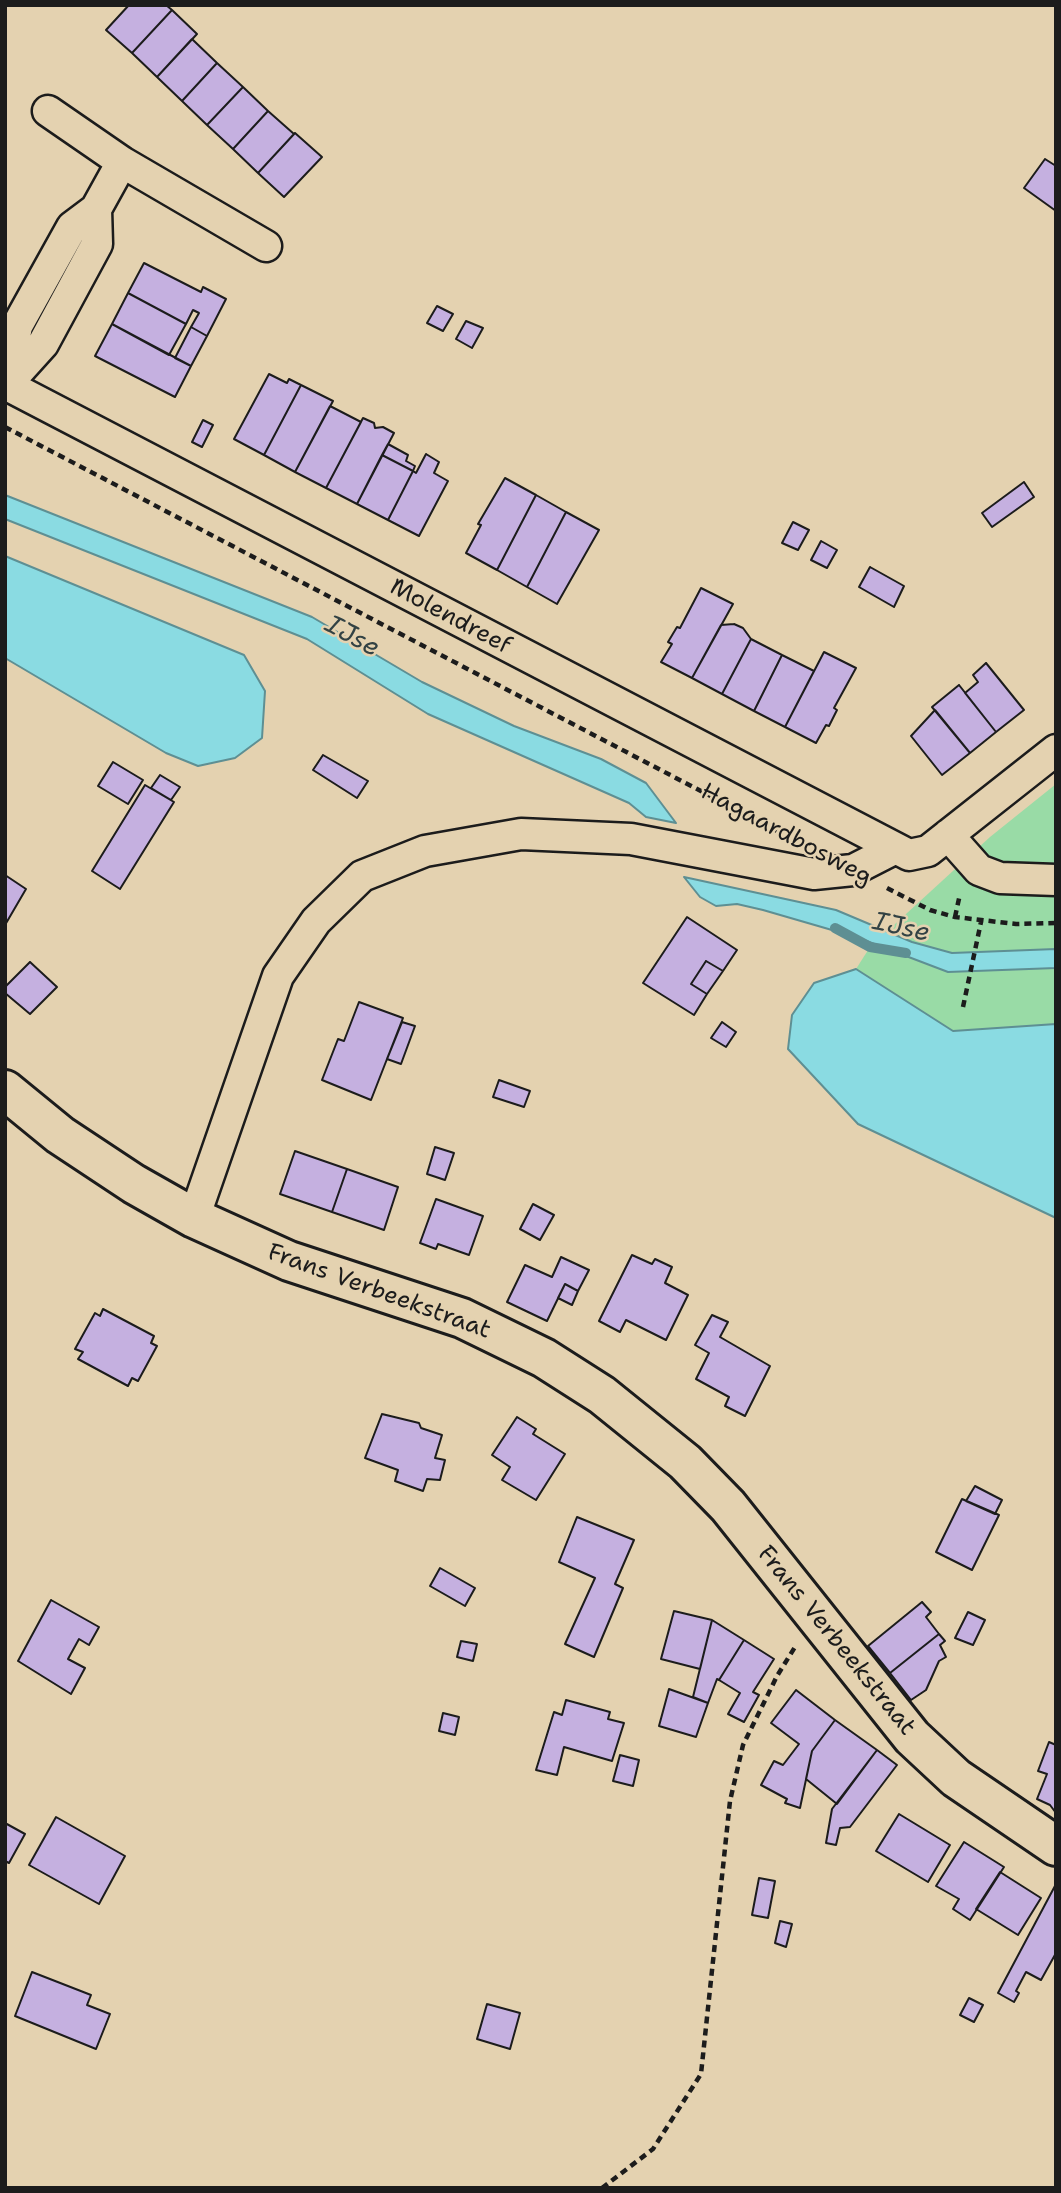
<!DOCTYPE html>
<style>
body{margin:0}
#map{position:relative;width:1061px;height:2193px;overflow:hidden;background:#e4d2b0;font-family:"Shantell Sans",sans-serif}
canvas{display:block}
.frame{position:absolute;inset:0;border:7px solid #1c1c1c;pointer-events:none}
</style>
<div id="map">
<canvas width="1061" height="2193"></canvas>
<div class="frame"></div>
</div>
<script>
const context = document.querySelector('canvas').getContext('2d');
context.lineJoin = 'round';
function fillPath(path, color) { context.fillStyle = color; context.fill(path, 'evenodd'); }
const poly = rows => new Path2D(rows.map(r => 'M' + r).join(''));
function strokePath(path, color, width, dash) { context.strokeStyle = color; context.lineWidth = width; context.lineCap = dash ? 'butt' : 'round'; context.setLineDash(dash || []); context.stroke(path); }
function write(font, color, halo, rows, align = 'center') {
  context.font = font + ' "Shantell Sans",sans-serif'; context.lineWidth = 5; context.setLineDash([]); context.textBaseline = 'middle'; context.strokeStyle = halo; context.fillStyle = color; for (const [text, x, y, turn = 0] of rows) {
    context.save(); context.translate(x, y); context.rotate((+turn || 0) * Math.PI / 180); context.textAlign = isNaN(turn) ? turn : align; if (halo) context.strokeText(text, 0, 0); context.fillText(text, 0, 0); context.restore();
  }
}
const green = poly([
 [1056,784,1056,1024,953,1031,856,969,870,947,990,837]
]);
const water = poly([
 [5,495,312,617,422,682,514,726,601,759,646,783,676,823,646,817,629,803,428,714,307,639,5,519,5,495],
 [5,556,244,655,265,691,262,738,235,758,198,766,166,753,5,658,5,556],
 [684,877,836,910,912,942,952,953,1056,949,1056,968,948,972,856,937,763,910,737,904,716,906,700,897,684,877],
 [856,969,953,1031,1056,1024,1056,1218,858,1124,788,1049,792,1015,814,983,856,969]
]);
const stream = poly([
 [835,928,870,947,906,953]
]);
const building = poly([
 [129,5,166,5,172,10,132,53,106,30,129,5],
 [172,10,197,34,157,77,132,53,172,10],
 [192,39,217,63,182,101,157,77,192,39],
 [217,63,243,87,207,125,182,101,217,63],
 [243,87,268,111,233,149,207,125,243,87],
 [268,111,294,134,258,173,233,149,268,111],
 [295,133,322,157,284,197,258,173,295,133],
 [1045,159,1056,166,1056,211,1024,188,1045,159],
 [144,263,201,292,203,287,226,299,207,336,191,327,199,313,193,310,186,324,128,293,144,263],
 [128,293,186,324,169,355,112,324,128,293],
 [437,306,453,314,443,331,427,323,437,306],
 [466,321,483,328,472,348,456,339,466,321],
 [112,324,191,366,175,397,95,356,112,324],
 [191,327,207,336,191,366,175,358,191,327],
 [269,374,287,383,289,379,301,385,264,455,234,439,269,374],
 [301,385,333,401,295,472,264,455,301,385],
 [330,406,361,422,326,488,295,472,330,406],
 [363,418,374,423,375,428,383,427,394,433,357,504,326,488,363,418],
 [203,420,213,425,202,447,192,442,203,420],
 [388,444,408,455,406,461,415,466,413,471,382,455,388,444],
 [426,454,439,462,434,473,448,481,419,536,388,520,413,471,416,473,426,454],
 [382,455,413,471,388,520,357,504,382,455],
 [505,478,536,495,497,570,466,553,481,525,478,524,505,478],
 [1024,482,1034,497,992,527,982,513,1024,482],
 [536,495,566,512,527,587,497,570,536,495],
 [566,512,599,530,557,604,527,587,566,512],
 [793,522,809,530,798,550,782,543,793,522],
 [821,541,837,550,827,568,811,560,821,541],
 [870,567,904,586,894,607,859,587,870,567],
 [701,588,733,604,692,678,661,662,672,644,668,642,677,627,680,628,701,588],
 [734,624,743,628,751,639,722,694,692,678,721,625,734,624],
 [751,639,782,655,754,711,722,694,751,639],
 [824,652,856,668,834,708,837,710,829,726,826,725,816,743,785,727,824,652],
 [782,655,814,671,785,727,754,711,782,655],
 [986,663,1024,710,996,732,965,693,978,682,973,675,986,663],
 [959,685,996,732,970,753,932,707,959,685],
 [935,710,970,753,942,775,911,736,935,710],
 [323,755,368,781,357,798,313,770,323,755],
 [113,762,143,780,128,804,98,786,113,762],
 [160,775,180,787,171,800,151,788,160,775],
 [145,785,174,802,120,889,92,871,145,785],
 [5,875,26,889,5,925,5,875],
 [687,917,737,950,723,971,706,961,691,984,707,994,694,1015,643,983,687,917],
 [706,961,723,971,707,994,691,984,706,961],
 [30,962,57,987,30,1014,5,993,5,987,30,962],
 [359,1002,403,1018,371,1100,322,1080,338,1039,344,1041,359,1002],
 [402,1022,415,1026,401,1064,387,1059,402,1022],
 [722,1022,736,1032,726,1047,711,1038,722,1022],
 [499,1080,530,1091,524,1107,493,1097,499,1080],
 [435,1147,454,1153,445,1180,427,1174,435,1147],
 [295,1151,347,1169,332,1212,280,1194,295,1151],
 [347,1169,398,1187,384,1230,332,1212,347,1169],
 [436,1199,483,1216,469,1255,438,1244,436,1249,420,1243,436,1199],
 [533,1204,554,1215,540,1240,520,1229,533,1204],
 [632,1255,652,1264,655,1259,672,1267,665,1283,688,1295,666,1340,626,1320,620,1332,599,1321,632,1255],
 [561,1257,589,1270,578,1291,565,1284,547,1321,507,1302,525,1265,552,1277,561,1257],
 [565,1284,578,1291,572,1305,558,1298,565,1284],
 [103,1309,154,1336,151,1343,157,1346,138,1381,132,1378,128,1386,78,1359,83,1352,75,1349,95,1313,100,1316,103,1309],
 [712,1315,728,1322,720,1337,770,1366,745,1416,725,1406,729,1397,696,1379,709,1353,695,1345,712,1315],
 [382,1414,419,1423,421,1428,442,1435,435,1458,445,1460,440,1480,427,1479,423,1491,395,1481,398,1470,365,1458,382,1414],
 [517,1417,536,1429,533,1434,565,1454,536,1500,502,1480,510,1467,492,1455,517,1417],
 [975,1486,1002,1500,995,1514,966,1501,975,1486],
 [962,1499,999,1515,972,1570,936,1552,962,1499],
 [577,1517,634,1540,615,1584,623,1588,594,1657,565,1644,595,1578,559,1562,577,1517],
 [440,1568,475,1588,465,1606,430,1586,440,1568],
 [51,1600,99,1627,89,1645,79,1639,68,1659,85,1668,71,1694,18,1661,51,1600],
 [922,1602,931,1612,926,1617,939,1634,890,1673,868,1646,922,1602],
 [674,1611,712,1620,700,1669,661,1659,674,1611],
 [968,1612,985,1620,973,1645,955,1638,968,1612],
 [712,1620,744,1640,719,1680,717,1679,708,1703,693,1697,712,1620],
 [939,1634,945,1641,940,1645,946,1657,939,1661,926,1690,911,1700,890,1673,939,1634],
 [744,1640,774,1659,753,1692,759,1695,744,1722,728,1714,740,1693,719,1680,744,1640],
 [461,1641,477,1644,473,1661,457,1657,461,1641],
 [669,1689,708,1703,696,1737,659,1726,669,1689],
 [796,1690,835,1720,812,1751,800,1808,785,1803,787,1799,761,1785,774,1761,783,1765,799,1744,771,1723,796,1690],
 [566,1700,610,1712,608,1719,624,1723,612,1761,564,1747,557,1775,536,1770,554,1712,562,1715,566,1700],
 [443,1713,459,1717,455,1735,439,1731,443,1713],
 [835,1720,877,1750,837,1804,806,1779,812,1751,835,1720],
 [1049,1742,1056,1745,1056,1813,1050,1805,1037,1799,1047,1774,1038,1771,1049,1742],
 [877,1750,897,1765,850,1827,840,1828,836,1845,826,1843,832,1809,877,1750],
 [620,1755,639,1760,633,1786,613,1781,620,1755],
 [899,1814,950,1845,928,1882,876,1851,899,1814],
 [56,1817,125,1856,99,1904,29,1865,56,1817],
 [5,1823,25,1834,9,1863,5,1861,5,1823],
 [964,1842,1004,1867,970,1920,953,1909,959,1899,936,1886,964,1842],
 [1000,1872,1041,1898,1018,1935,976,1909,1000,1872],
 [759,1878,775,1881,768,1918,752,1915,759,1878],
 [1056,1884,1056,1953,1041,1980,1026,1972,1016,1991,1019,1993,1014,2002,998,1993,1056,1884],
 [780,1921,792,1924,786,1947,775,1943,780,1921],
 [32,1972,91,1995,87,2005,110,2014,96,2049,15,2016,32,1972],
 [969,1998,983,2005,974,2022,960,2015,969,1998],
 [487,2004,520,2013,510,2049,477,2039,487,2004]
]);
const path = poly([
 [5,427,783,834],
 [887,888,930,910,955,917,1016,924,1056,923],
 [955,917,960,894],
 [963,1007,981,922],
 [602,2188,653,2149,701,2074,730,1801,743,1745,777,1676,795,1647]
]);
const street = poly([
 [48,111,122,162],
 [5,384,909,855,928,851,1056,750],
 [6,385,17,326,72,227,96,209,122,162,266,246],
 [6,385,43,344,97,244,96,209],
 [948,835,979,870,1000,878,1056,880],
 [194,1218,278,976,316,921,362,876,425,851,521,834,631,839,814,874,853,870,894,849]
]);
const secondary = poly([
 [5,1090,60,1135,134,1184,194,1218,289,1261,462,1318,544,1358,602,1395,685,1462,728,1506,912,1737,956,1778,1056,1846]
]);
const streetNames = [
 ["Molendreef",450,617,28],
 ["Hagaardbosweg",786,835,28],
 ["Frans Verbeekstraat",379,1292,20],
 ["Frans Verbeekstraat",836,1641,51]
];
const waterNames = [
 ["IJse",352,637,29],
 ["IJse",901,928,13]
];
fillPath(green, '#99dba6');
fillPath(water, '#8adbe2');
strokePath(water, '#5e8f93', 2);
strokePath(stream, '#5e8f93', 10);
fillPath(building, '#c5b0e0');
strokePath(building, '#1c1c1c', 2);
strokePath(street, '#1c1c1c', 35);
strokePath(secondary, '#1c1c1c', 44);
strokePath(path, '#1c1c1c', 4.5, [7, 5]);
strokePath(street, '#e4d2b0', 30);
strokePath(secondary, '#e4d2b0', 38);
write('24px', '#1c1c1c', '#e4d2b0', streetNames);
write('italic 26px', '#324244', '#e4d2b0', waterNames);
</script>
